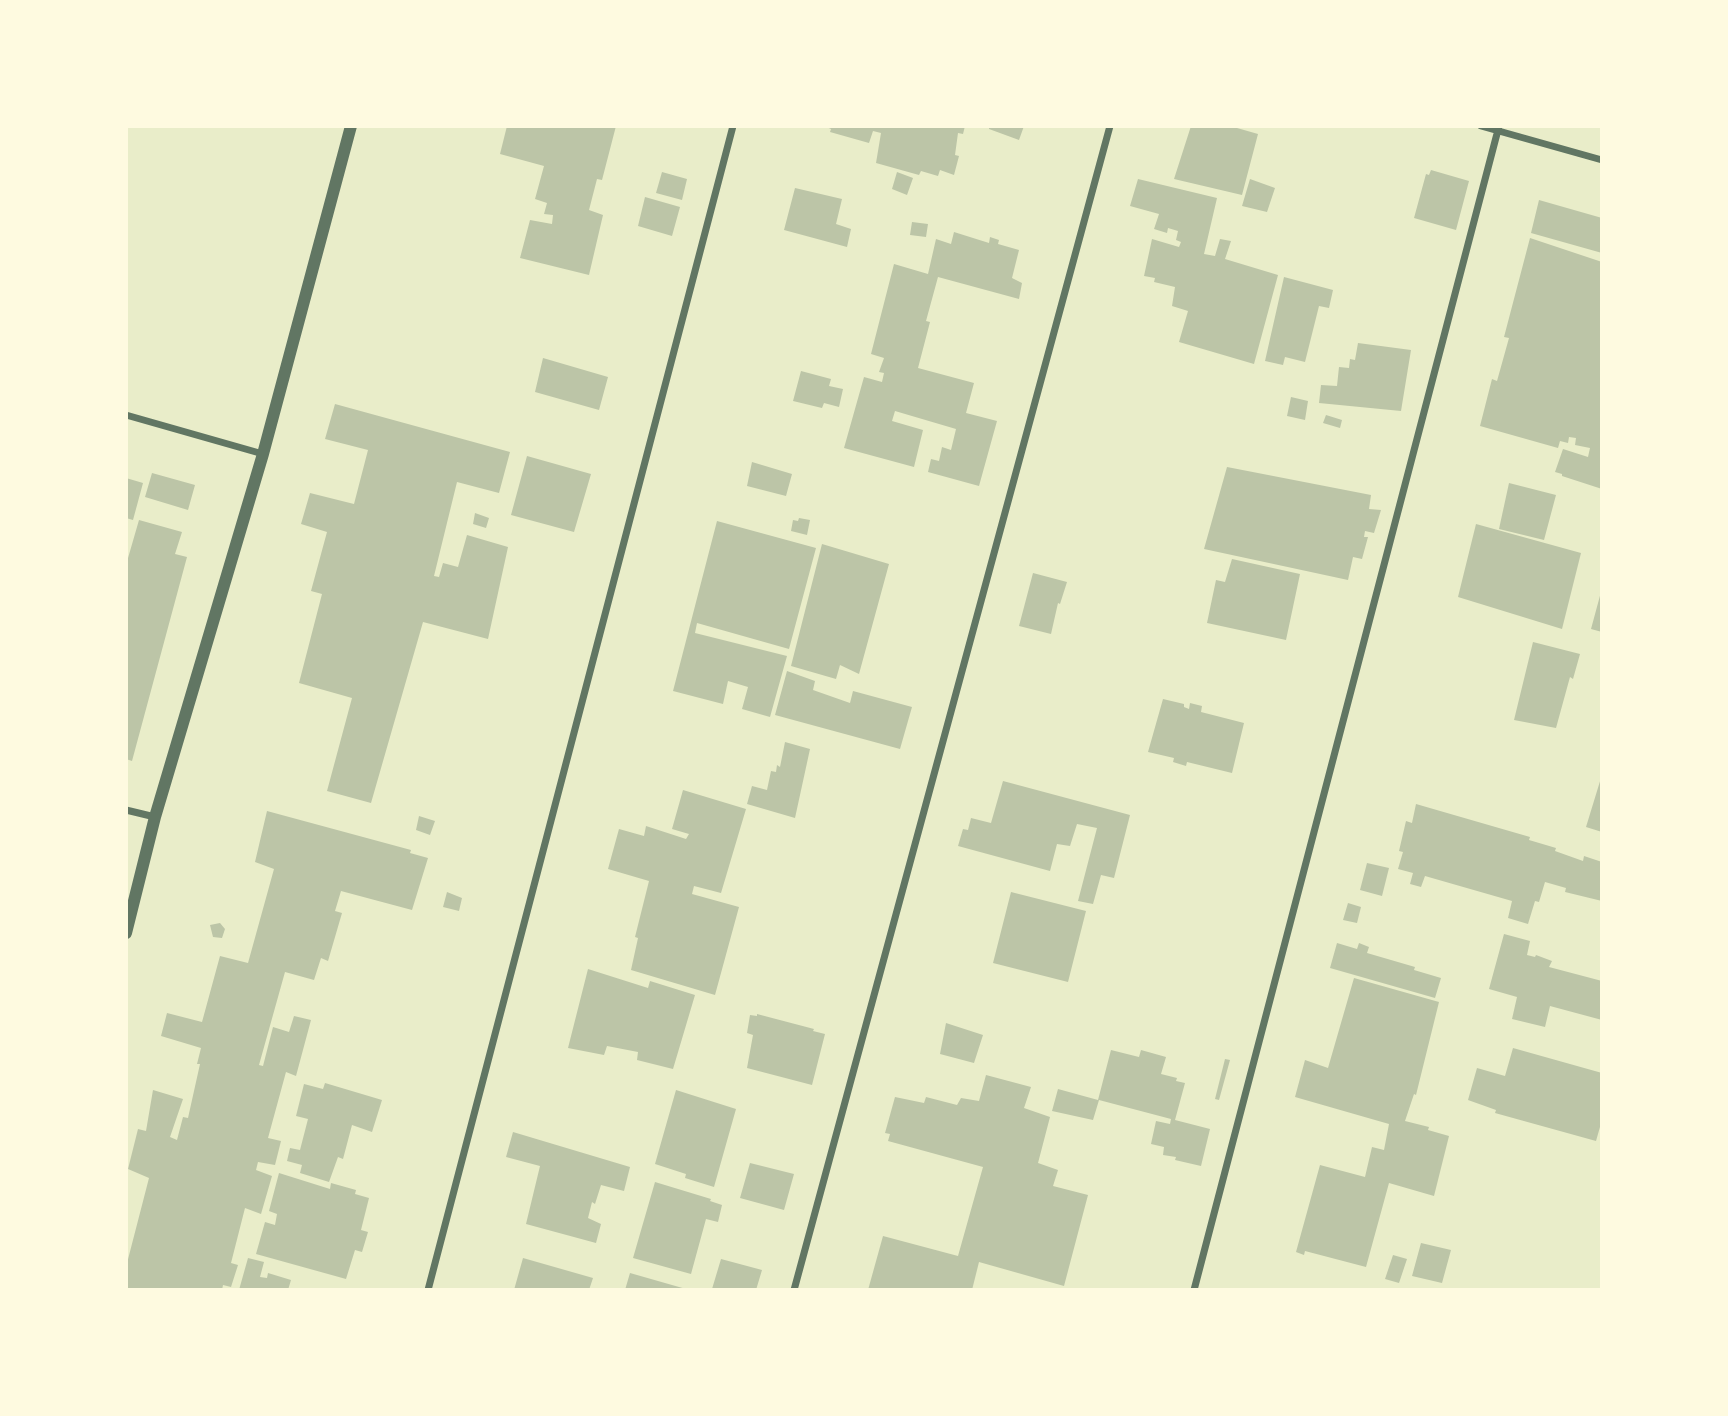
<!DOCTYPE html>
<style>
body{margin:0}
#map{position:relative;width:1728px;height:1416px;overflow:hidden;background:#e9edc9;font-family:"Noto Sans",sans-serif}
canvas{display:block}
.frame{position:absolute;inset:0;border:128px solid #fefae0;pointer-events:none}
</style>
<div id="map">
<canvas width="1728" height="1416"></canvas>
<div class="frame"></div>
</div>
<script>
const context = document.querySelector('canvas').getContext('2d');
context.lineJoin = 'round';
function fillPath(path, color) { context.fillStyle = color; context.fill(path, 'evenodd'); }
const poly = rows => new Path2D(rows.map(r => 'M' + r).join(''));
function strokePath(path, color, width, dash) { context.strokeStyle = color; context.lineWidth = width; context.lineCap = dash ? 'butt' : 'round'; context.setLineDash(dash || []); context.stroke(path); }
const building = poly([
 [507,126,616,126,602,180,597,179,589,210,603,215,589,275,520,258,530,220,552,224,553,215,544,214,547,203,535,199,544,166,500,154],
 [824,126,965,126,963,134,958,133,955,155,959,156,954,175,940,170,938,176,921,171,919,175,876,163,881,133,873,131,869,143,830,132,831,129],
 [989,126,1024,126,1019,140,989,129],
 [1191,126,1230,126,1258,134,1242,195,1174,179],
 [1431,170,1469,181,1456,230,1414,218,1426,174,1429,175],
 [662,172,687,179,682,200,656,193],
 [897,172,913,178,907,195,892,189],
 [1138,179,1217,198,1204,254,1215,256,1220,239,1231,241,1225,259,1278,275,1254,364,1179,342,1188,311,1172,306,1175,287,1154,282,1155,278,1144,276,1152,239,1179,247,1181,242,1176,240,1178,231,1168,228,1167,233,1154,229,1159,214,1130,206],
 [1250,179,1275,188,1267,212,1242,206],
 [795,188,842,199,836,224,851,229,847,247,784,230],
 [645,197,680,207,672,236,638,226],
 [1539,200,1602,218,1602,253,1531,233],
 [912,222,928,224,926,237,910,235],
 [954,232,989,243,990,237,999,240,998,244,1019,250,1012,278,1022,283,1019,299,938,277,926,321,930,322,918,368,974,383,966,413,997,421,979,486,928,472,931,459,939,461,942,447,951,450,956,429,895,411,892,421,923,430,914,467,844,448,864,377,882,382,884,373,879,372,884,358,871,354,894,264,928,274,936,239,951,244],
 [1530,238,1602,262,1602,489,1562,476,1562,474,1555,472,1563,449,1588,457,1590,448,1575,445,1576,438,1569,437,1568,443,1560,441,1558,448,1480,426,1492,379,1497,381,1509,338,1504,337],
 [1284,277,1333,290,1329,308,1319,306,1305,362,1285,357,1283,365,1265,361],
 [1358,343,1411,350,1401,411,1319,403,1321,385,1337,386,1339,367,1349,368,1350,359,1355,360],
 [543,358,608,377,599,410,535,392],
 [801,371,831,379,829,386,843,389,839,407,824,403,822,408,793,401],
 [1291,397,1308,401,1305,420,1287,416],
 [335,404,510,452,499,493,457,482,434,576,439,577,443,563,458,567,467,535,508,547,488,639,423,622,371,803,327,791,352,698,299,683,322,594,311,591,327,532,301,524,310,493,354,504,368,450,325,439],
 [1326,415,1342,420,1340,428,1323,423],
 [527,456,591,474,574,532,511,515],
 [752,462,792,474,786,496,747,486],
 [1227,467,1371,495,1369,509,1381,510,1374,533,1365,531,1364,537,1368,537,1362,559,1353,557,1348,580,1204,549],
 [152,473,195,485,188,510,145,497],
 [126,478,143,483,133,520,126,518],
 [1509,483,1556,495,1544,540,1499,529],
 [475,513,489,518,486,528,473,524],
 [799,518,810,520,807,535,791,531,793,520,798,521],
 [139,520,182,532,175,554,187,557,132,761,126,759,126,565],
 [717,521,816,548,789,649,697,623,695,633,787,656,770,717,742,709,748,687,728,681,723,704,673,691],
 [1476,524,1581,553,1562,629,1458,597],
 [822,544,889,564,859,674,840,665,836,679,791,666],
 [1232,559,1300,574,1286,640,1207,623,1216,580,1225,582],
 [1033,573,1067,582,1060,604,1058,603,1051,634,1019,626],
 [1601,592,1602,592,1602,632,1591,629],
 [1533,642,1580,654,1573,679,1570,677,1556,728,1514,720],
 [787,671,815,681,813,690,850,703,853,691,912,707,900,749,775,715],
 [1163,699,1184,704,1184,707,1189,709,1190,703,1202,706,1201,712,1244,723,1232,773,1187,762,1186,766,1173,762,1174,758,1148,752],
 [785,742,810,749,795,818,747,804,752,786,767,790,771,771,776,772,777,765,780,767],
 [1601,778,1602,778,1602,832,1586,827],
 [1003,781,1130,815,1114,878,1101,875,1093,904,1078,901,1097,828,1077,824,1070,846,1057,844,1050,871,958,846,963,829,968,830,971,818,991,823],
 [683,790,746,809,721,893,694,886,692,894,739,907,715,995,631,970,638,938,635,937,649,881,608,869,619,829,644,836,646,826,686,839,689,834,672,829],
 [1416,804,1530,837,1529,840,1556,848,1555,851,1583,861,1584,856,1602,862,1602,901,1565,892,1566,888,1545,882,1539,902,1535,901,1528,924,1508,918,1512,901,1425,876,1421,887,1410,884,1413,873,1398,869,1403,852,1399,851,1406,821,1412,823],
 [267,811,411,850,410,853,428,858,412,910,341,891,335,911,342,913,328,961,321,958,314,980,285,972,259,1065,263,1066,273,1027,289,1032,294,1016,311,1020,296,1076,286,1072,268,1138,281,1141,275,1165,258,1162,256,1170,272,1176,261,1214,245,1208,231,1263,238,1265,231,1287,223,1285,222,1290,126,1290,126,1267,149,1178,128,1169,138,1129,146,1131,153,1090,183,1099,170,1137,177,1140,183,1117,188,1118,200,1064,197,1064,201,1048,161,1036,167,1013,202,1022,220,956,248,963,274,869,255,862],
 [419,816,435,821,430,835,416,830],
 [1367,863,1389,868,1382,896,1360,890],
 [447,892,462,898,459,911,443,907],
 [1011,892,1086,911,1068,982,993,963],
 [1348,903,1361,907,1357,923,1343,920],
 [220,923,225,929,222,938,213,937,210,925],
 [1504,934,1530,941,1527,955,1535,957,1536,955,1552,961,1549,967,1602,981,1602,1020,1550,1006,1545,1027,1512,1019,1517,997,1489,989],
 [1337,943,1357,949,1359,943,1369,947,1367,953,1415,967,1414,970,1441,978,1435,998,1330,968],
 [588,969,648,988,650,981,695,995,673,1069,637,1060,638,1052,607,1046,604,1055,568,1048],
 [1354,978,1439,1002,1416,1095,1414,1094,1405,1121,1429,1127,1428,1130,1449,1136,1434,1196,1389,1183,1366,1267,1305,1251,1304,1255,1296,1252,1320,1165,1365,1177,1372,1147,1384,1150,1389,1124,1295,1097,1305,1060,1328,1068],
 [757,1014,814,1029,813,1031,825,1034,812,1085,747,1068,753,1035,747,1033,750,1015,757,1016],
 [946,1023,983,1035,974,1063,940,1054],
 [1513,1048,1602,1073,1602,1120,1596,1141,1495,1113,1496,1110,1468,1100,1477,1068,1505,1076],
 [1111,1050,1139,1057,1141,1050,1166,1057,1161,1074,1177,1078,1176,1081,1185,1083,1175,1120,1210,1129,1201,1166,1175,1160,1176,1157,1163,1155,1164,1147,1151,1144,1156,1121,1170,1124,1171,1119,1099,1100,1093,1120,1052,1111,1058,1089,1098,1100],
 [1225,1059,1230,1060,1219,1100,1215,1099],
 [986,1075,1031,1087,1024,1108,1050,1117,1038,1163,1058,1170,1053,1186,1088,1195,1064,1286,979,1262,972,1290,868,1290,883,1236,958,1256,983,1167,888,1141,890,1134,885,1133,895,1097,924,1103,926,1097,957,1105,961,1098,979,1101],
 [325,1083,382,1100,372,1132,352,1125,343,1159,338,1157,329,1182,300,1173,302,1165,287,1161,290,1148,300,1150,308,1119,296,1116,304,1084,323,1089],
 [676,1090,736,1109,714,1187,685,1178,686,1174,655,1164],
 [513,1132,630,1167,624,1191,601,1185,595,1204,592,1202,588,1218,601,1224,596,1243,526,1224,540,1166,506,1157],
 [750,1163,794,1174,784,1210,740,1198],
 [279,1173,330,1189,331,1183,356,1190,355,1194,369,1198,361,1230,368,1232,362,1252,355,1250,346,1279,256,1254,265,1222,275,1225,277,1214,269,1211],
 [655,1182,711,1199,710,1201,722,1205,718,1222,706,1219,691,1274,633,1258],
 [1421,1243,1451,1250,1442,1283,1412,1276],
 [1393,1255,1407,1259,1399,1283,1385,1279],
 [248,1258,264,1262,260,1277,267,1278,268,1273,291,1280,288,1290,239,1290],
 [523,1258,593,1278,589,1290,514,1290],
 [721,1259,762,1270,756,1290,712,1289],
 [630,1273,686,1289,686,1290,625,1290]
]);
const minor = poly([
 [1481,126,1602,160],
 [126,415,263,454],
 [126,810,155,817],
 [428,1290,733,126],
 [794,1290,1110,126],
 [1194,1290,1499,126]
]);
const tertiary = poly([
 [126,933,155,817,263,454,351,126]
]);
fillPath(building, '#bcc5a7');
strokePath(minor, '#617663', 7);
strokePath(tertiary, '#617663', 12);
</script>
